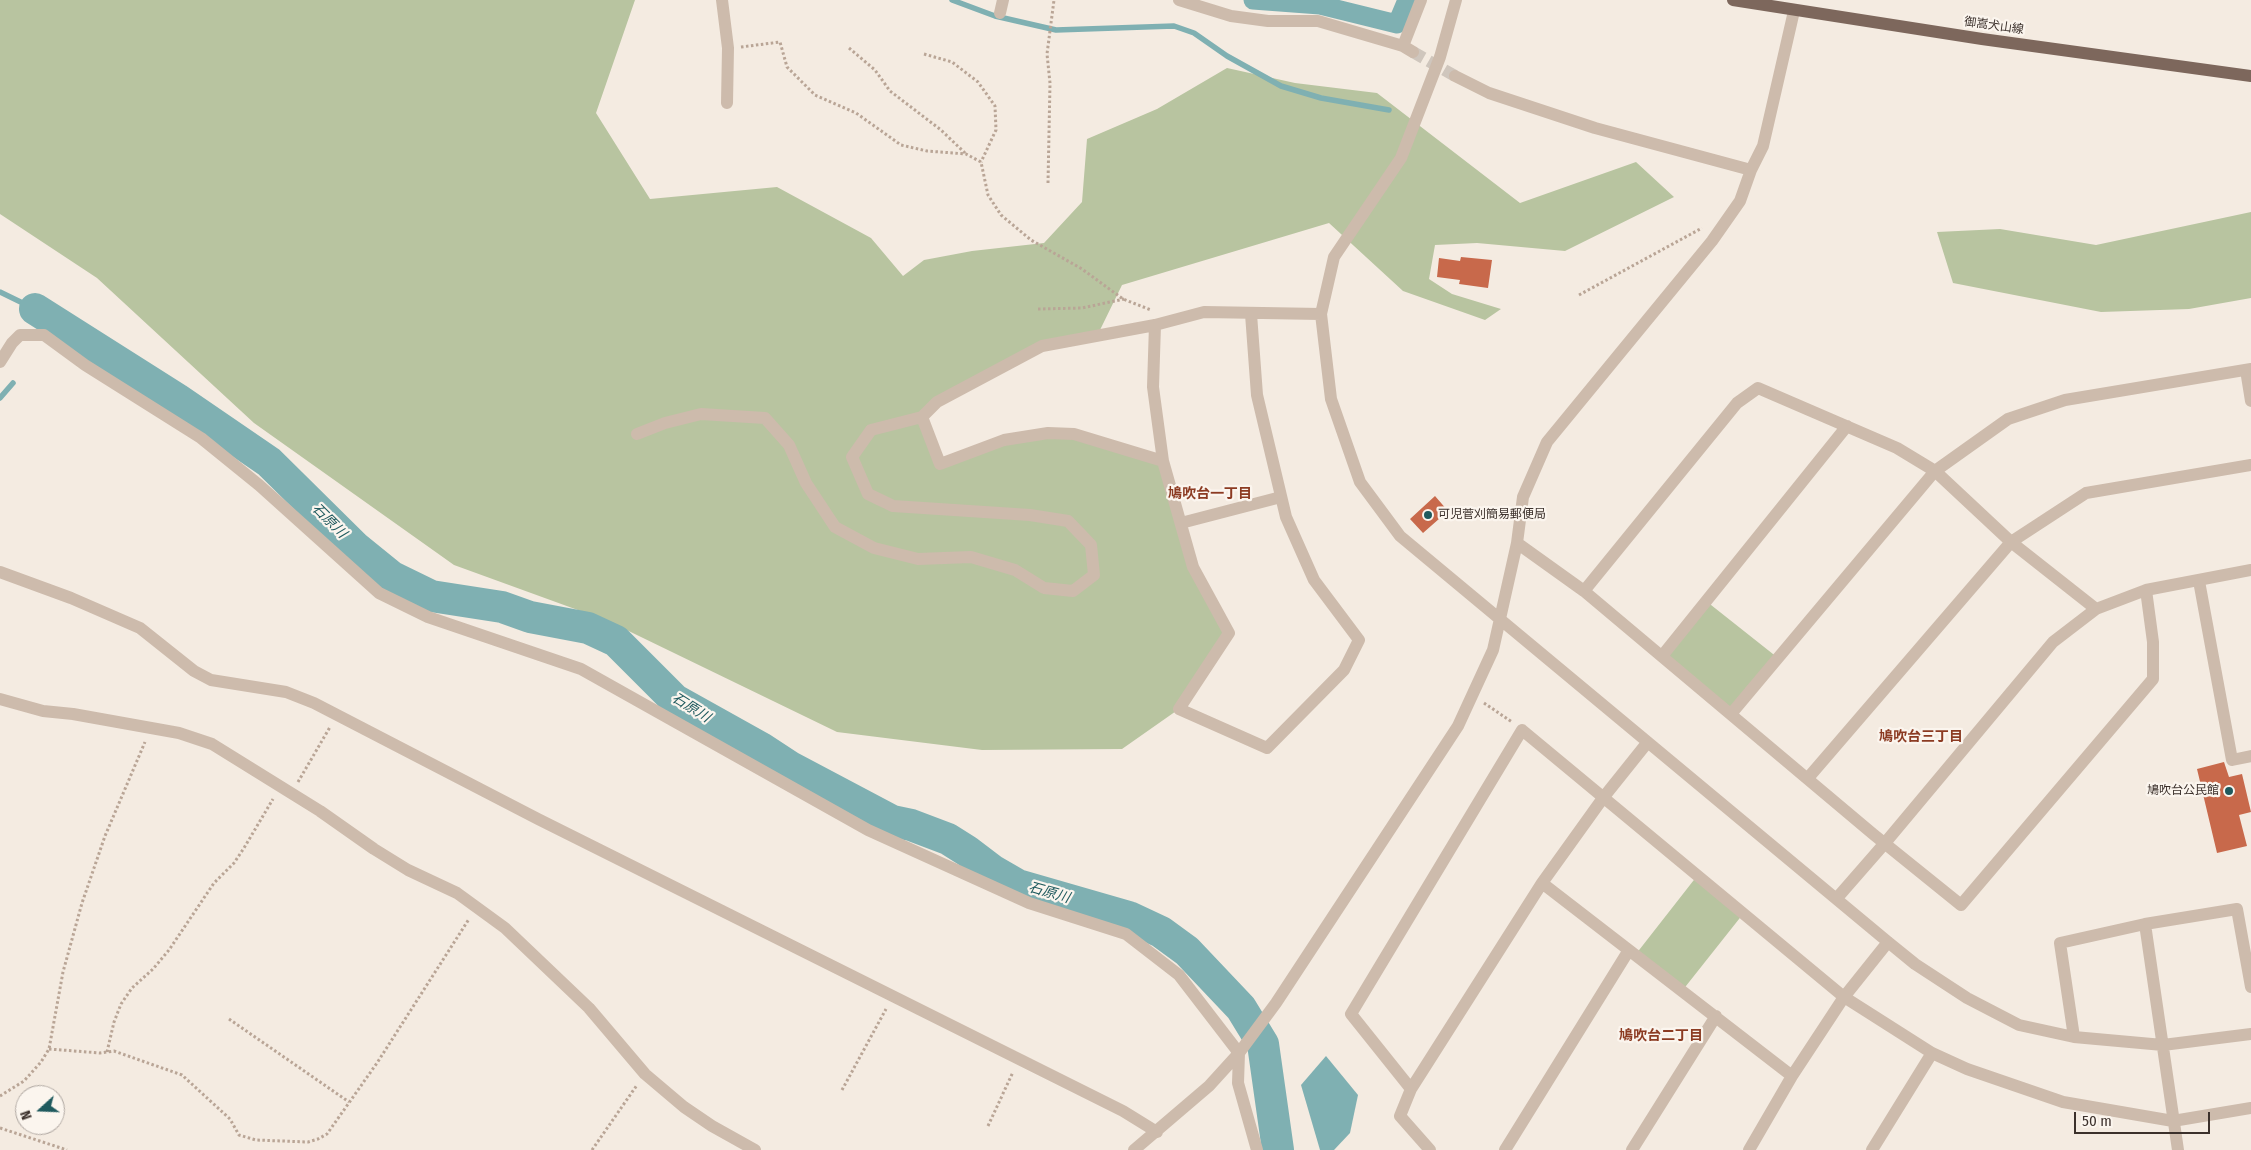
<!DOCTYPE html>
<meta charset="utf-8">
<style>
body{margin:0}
#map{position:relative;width:2251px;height:1150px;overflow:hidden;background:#f4ebe1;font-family:"Fira Sans Condensed",sans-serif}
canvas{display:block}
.north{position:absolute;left:15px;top:1085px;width:50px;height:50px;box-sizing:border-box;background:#fbf5ee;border:1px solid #aea6a0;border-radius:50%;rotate:250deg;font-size:14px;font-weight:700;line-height:20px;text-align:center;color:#3b302b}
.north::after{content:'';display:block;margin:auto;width:18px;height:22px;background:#1f5a5e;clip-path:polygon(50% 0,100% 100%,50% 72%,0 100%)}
.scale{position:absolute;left:2074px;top:1112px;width:136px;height:22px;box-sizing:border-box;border:2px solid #3b302b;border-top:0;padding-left:6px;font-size:15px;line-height:18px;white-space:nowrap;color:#3b302b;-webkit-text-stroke:4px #fbf5ee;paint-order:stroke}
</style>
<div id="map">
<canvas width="2251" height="1150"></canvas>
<div class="north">N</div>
<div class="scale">50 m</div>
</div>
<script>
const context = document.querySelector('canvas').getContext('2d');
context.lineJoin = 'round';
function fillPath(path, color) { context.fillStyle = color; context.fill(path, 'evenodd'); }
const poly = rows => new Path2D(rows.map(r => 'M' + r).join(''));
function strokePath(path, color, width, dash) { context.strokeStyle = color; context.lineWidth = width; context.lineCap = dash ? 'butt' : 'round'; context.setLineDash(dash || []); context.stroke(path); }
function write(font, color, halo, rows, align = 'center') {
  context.font = font + ' "Fira Sans Condensed","Noto Sans JP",sans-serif'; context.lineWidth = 4.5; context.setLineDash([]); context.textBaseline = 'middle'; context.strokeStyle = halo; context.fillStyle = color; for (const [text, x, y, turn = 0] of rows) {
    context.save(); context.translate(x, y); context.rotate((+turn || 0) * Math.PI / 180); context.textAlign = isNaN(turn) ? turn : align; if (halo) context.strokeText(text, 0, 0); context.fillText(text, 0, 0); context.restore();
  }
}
const green = poly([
 [0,0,635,0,596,113,650,199,777,187,871,238,903,276,924,260,972,251,1044,243,1082,202,1087,139,1157,109,1227,68,1295,83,1377,93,1520,203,1636,162,1674,197,1565,251,1477,243,1435,245,1429,279,1452,294,1501,309,1485,320,1403,291,1329,223,1122,285,1100,330,1041,342,919,418,940,464,1048,433,1163,461,1191,565,1229,633,1179,709,1122,749,982,750,837,732,608,621,454,565,254,423,97,278,0,214],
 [2251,212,2251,298,2189,309,2101,312,1953,283,1937,232,2000,229,2096,245],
 [1706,601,1778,658,1731,714,1662,656],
 [1697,876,1743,914,1682,991,1636,954]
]);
const water = poly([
 [1326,1056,1358,1095,1350,1133,1334,1150,1320,1150,1301,1085]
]);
const stream = poly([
 [952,0,995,16,1056,30,1174,26,1194,33,1227,56,1281,86,1321,98,1389,110],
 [0,292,35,309],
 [0,398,13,383]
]);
const canal = poly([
 [1253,0,1320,5,1397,24,1407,0]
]);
const river = poly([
 [35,309,177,399,269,462,355,547,392,577,431,596,502,607,530,617,588,628,616,641,675,700,761,748,790,767,892,821,911,825,948,839,967,851,992,870,1018,885,1129,917,1161,932,1187,951,1241,1008,1263,1044,1278,1150]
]);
const building = poly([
 [1461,257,1492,260,1488,288,1459,284,1460,280,1437,277,1439,258,1460,261],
 [1435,496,1448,511,1423,533,1410,519],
 [2224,762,2229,777,2242,774,2251,812,2239,815,2247,846,2217,853,2197,769]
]);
const minorTunnel = poly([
 [1413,52,1455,76]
]);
const path = poly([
 [741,47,780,42,787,67,815,95,856,113,901,145,927,151,966,154,981,162,988,195,1001,215,1031,240,1082,269,1123,299,1151,310],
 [849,48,875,70,890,91,941,130,965,153],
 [924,54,952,62,978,82,995,106,996,130,981,162],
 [1048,183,1050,83,1047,54,1054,0],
 [1579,295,1702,228],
 [1038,309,1082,308,1124,299],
 [1484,703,1512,722],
 [298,782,330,727],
 [229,1019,349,1102],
 [49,1049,100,1053,114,1051,182,1075,230,1119,239,1135,256,1140,308,1142,318,1139,327,1134,377,1063,469,919],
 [107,1052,114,1022,121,1004,132,988,153,969,169,950,214,883,234,863,244,848,273,799],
 [842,1090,886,1009],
 [0,1096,24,1081,41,1062,49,1049,63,972,82,903,105,836,145,742],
 [988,1126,1013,1072],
 [0,1128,67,1150],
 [592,1150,637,1085]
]);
const minor = poly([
 [722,0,728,48,727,103],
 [1179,0,1231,16,1268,21,1318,21,1403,46,1413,52],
 [1456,0,1440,57,1401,158,1334,257,1321,314,1331,399,1360,482,1400,536,1888,942,1915,964,1967,998,2019,1025,2074,1037,2163,1045,2251,1034],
 [1000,13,1003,0],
 [1403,46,1421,0],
 [1455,76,1489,93,1595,128,1751,170],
 [1155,325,1153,387,1163,461,1193,567,1229,633,1179,709,1267,748,1344,670,1359,640,1314,580,1286,517,1257,395,1251,314],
 [0,362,12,343,20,335,44,335,85,365,201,438,259,485,379,593,428,617,581,669,868,830,1029,903,1126,934,1179,975,1239,1053,1238,1083,1257,1150],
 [2246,370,2251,401],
 [637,434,665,423,701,414,765,418,789,445,806,483,835,527,874,548,918,559,971,557,1015,570,1044,588,1073,591,1094,575,1091,545,1068,521,1030,515,893,506,868,494,852,457,871,430,922,417],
 [1163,461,1074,434,1048,433,1004,440,940,464,922,417,937,402,1042,346,1155,325,1204,312,1321,314],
 [1181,523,1281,497],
 [1517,543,1584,591,1873,834,1961,905,2153,679,2153,642,2146,590],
 [0,572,71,598,140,628,194,671,211,680,286,692,314,703,538,819,1123,1111,1157,1132],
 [2199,581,2232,760,2251,756],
 [1584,591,1737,403,1758,388,1897,448,1935,471,2011,542,2096,609],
 [1662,656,1847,426],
 [0,699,43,711,73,714,179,733,212,744,320,811,374,849,408,870,457,893,505,928,589,1008,645,1074,684,1107,712,1126,755,1150],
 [1731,714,1935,471,2008,419,2065,400,2251,369],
 [1808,778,2011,542,2086,493,2251,465],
 [1542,883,1792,1076],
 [1837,898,1885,843,2053,642,2096,609,2146,590,2251,570],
 [2074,1037,2060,943,2145,924],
 [1411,1089,1351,1014,1522,730,1844,997,1932,1053,1967,1069,2063,1102,2173,1121,2251,1108],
 [1134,1150,1209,1086,1239,1053,1276,1003,1458,726,1493,650,1517,543,1523,497,1547,442,1712,241,1740,201,1751,170,1763,146,1794,11],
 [1430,1150,1400,1116,1411,1089,1542,883,1603,798,1647,743],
 [1505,1150,1629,950],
 [1632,1150,1716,1016],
 [1749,1150,1792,1076,1844,997,1888,942],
 [1872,1150,1932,1053],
 [2178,1150,2145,924,2237,909,2251,987]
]);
const major = poly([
 [1733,0,1982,39,2251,76]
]);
const markers = [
 [1428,515,5,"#1f5a5e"],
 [2229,791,5,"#1f5a5e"]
];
const streetNames = [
 ["御嵩犬山線",1994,26,8]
];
const poiNames = [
 ["可児菅刈簡易郵便局",1438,515],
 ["鳩吹台公民館",2219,791,"right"]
];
const neighbourhoodNames = [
 ["鳩吹台一丁目",1210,494],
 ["鳩吹台三丁目",1921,737],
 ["鳩吹台二丁目",1661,1036]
];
const waterNames = [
 ["石原川",329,521,45],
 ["石原川",691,708,32],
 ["石原川",1049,893,16]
];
fillPath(green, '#b8c4a0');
fillPath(water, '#7fb0b2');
strokePath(stream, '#7fb0b2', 5.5);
strokePath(canal, '#7fb0b2', 19);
strokePath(river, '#7fb0b2', 32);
fillPath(building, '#c8694b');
strokePath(minorTunnel, '#cfc6bd', 12, [12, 6]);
strokePath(path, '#b9a596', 3, [2.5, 2.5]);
strokePath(minor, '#cdbbac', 12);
strokePath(major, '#7d675c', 12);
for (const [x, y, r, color] of markers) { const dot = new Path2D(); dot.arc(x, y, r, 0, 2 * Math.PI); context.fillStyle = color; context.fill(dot); strokePath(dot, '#fbf5ee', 2); }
write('12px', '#3b302b', '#fbf5ee', streetNames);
write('12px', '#3b302b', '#fbf5ee', poiNames, 'left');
write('bold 14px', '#8c3b22', '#fbf5ee', neighbourhoodNames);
write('italic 14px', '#1f5a5e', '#fbf5ee', waterNames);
</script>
